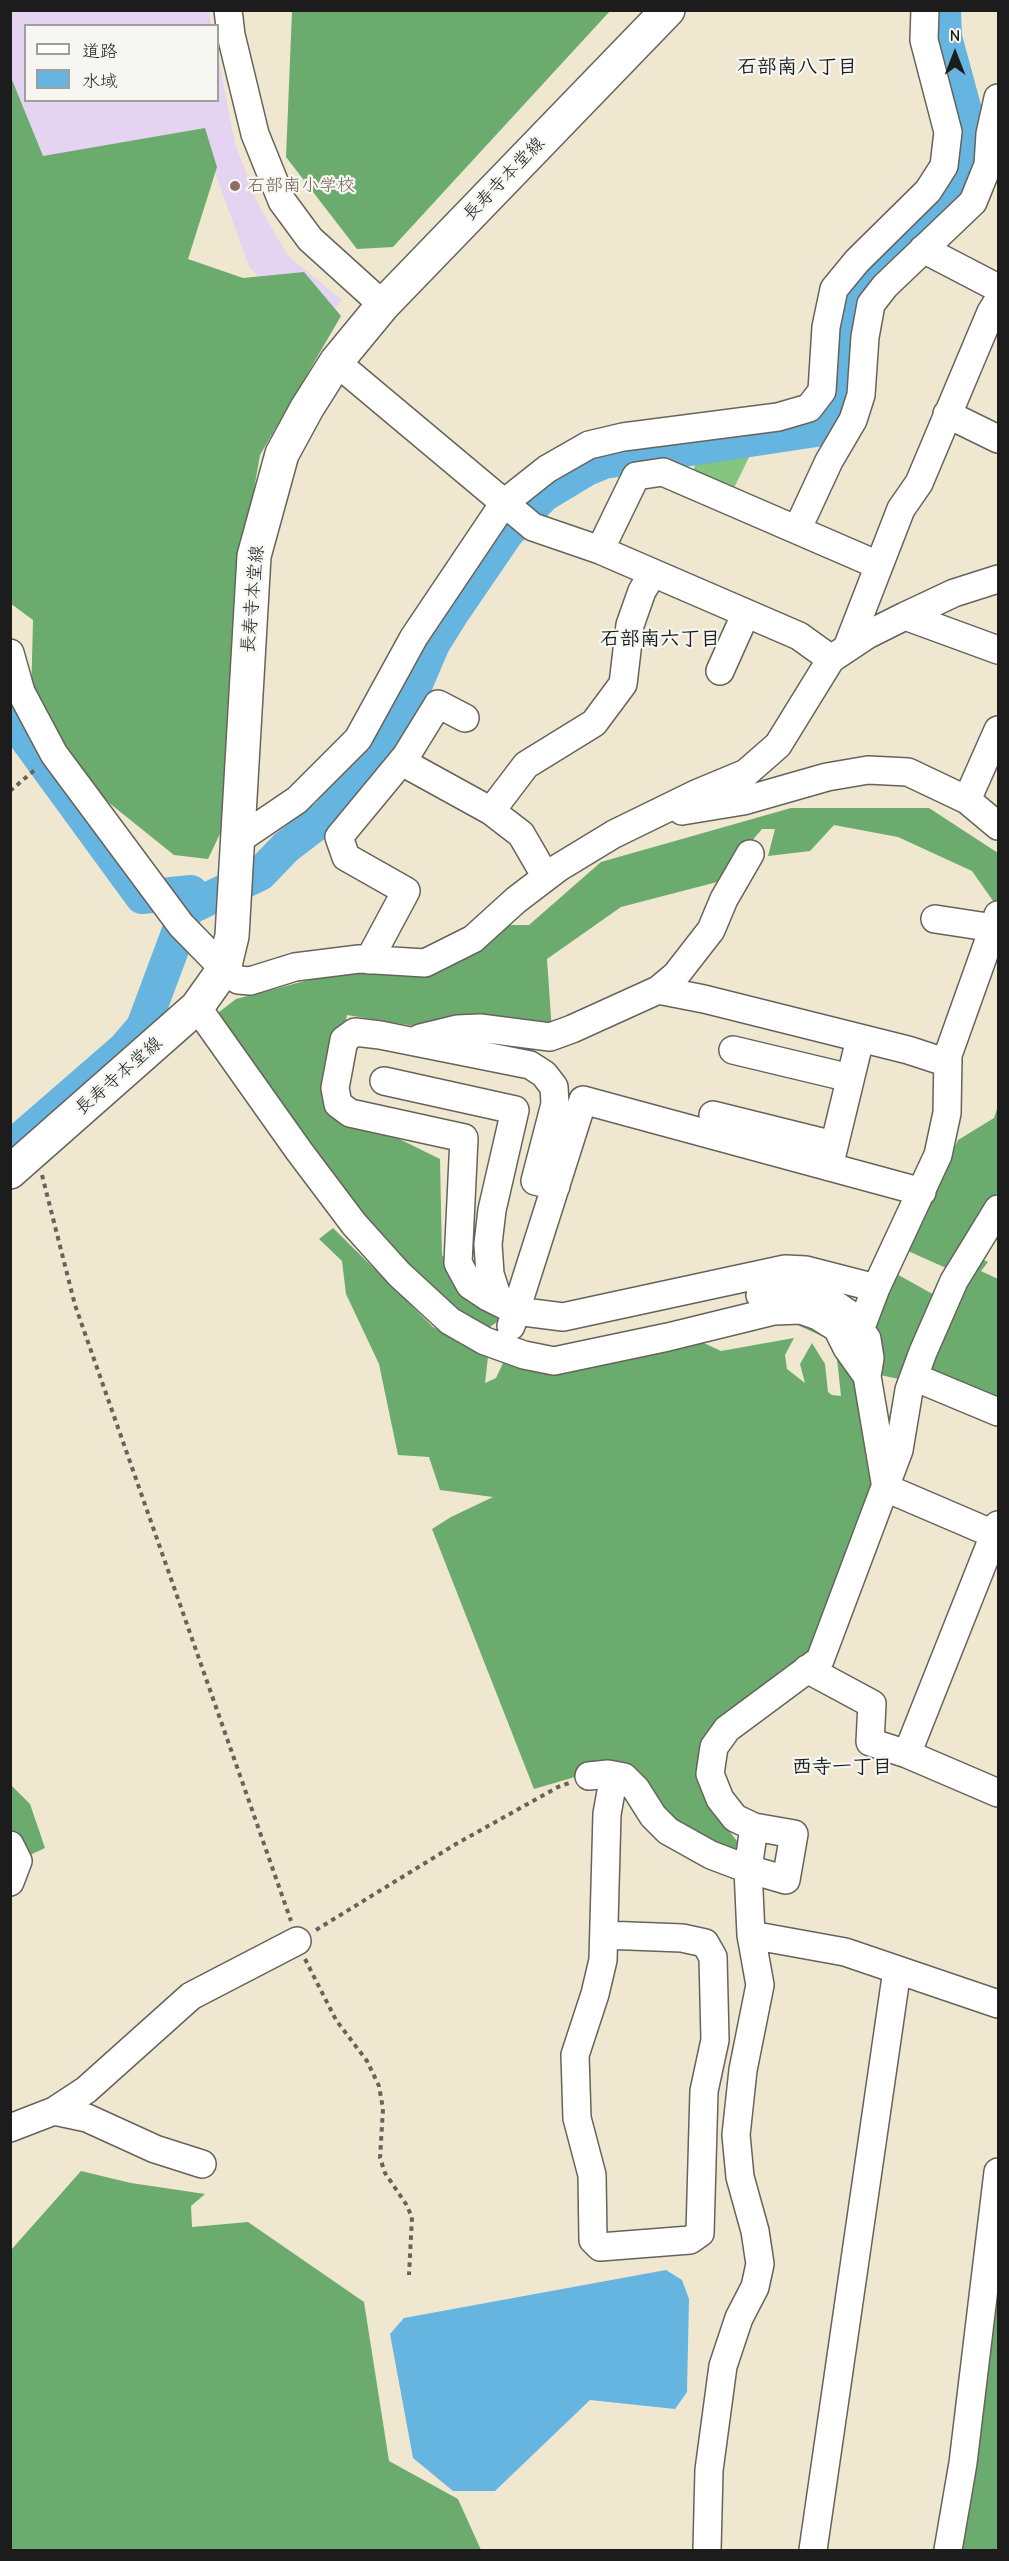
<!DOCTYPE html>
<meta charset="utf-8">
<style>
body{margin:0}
#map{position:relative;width:1009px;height:2561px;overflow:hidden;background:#f0e7d0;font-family:"Comic Neue","Klee One",sans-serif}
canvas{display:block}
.frame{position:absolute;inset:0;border:12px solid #1c1c1c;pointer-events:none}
.legend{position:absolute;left:24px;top:24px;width:195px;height:78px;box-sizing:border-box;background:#f6f6f2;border:2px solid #9f9f9c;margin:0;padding:8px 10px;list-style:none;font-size:18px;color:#1c1c1c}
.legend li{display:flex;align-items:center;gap:12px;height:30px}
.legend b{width:30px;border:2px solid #9f9f9c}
.north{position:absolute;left:925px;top:24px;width:60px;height:60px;-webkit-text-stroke:4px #f6f6f2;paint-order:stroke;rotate:0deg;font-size:16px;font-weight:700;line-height:24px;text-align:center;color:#1c1c1c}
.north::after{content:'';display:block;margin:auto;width:21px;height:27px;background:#1c1c1c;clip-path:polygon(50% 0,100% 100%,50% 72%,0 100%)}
</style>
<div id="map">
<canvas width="1009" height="2561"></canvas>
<div class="frame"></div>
<ul class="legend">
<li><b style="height:8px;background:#fff"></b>道路</li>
<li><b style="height:16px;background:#66b4e0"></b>水域</li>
</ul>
<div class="north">N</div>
</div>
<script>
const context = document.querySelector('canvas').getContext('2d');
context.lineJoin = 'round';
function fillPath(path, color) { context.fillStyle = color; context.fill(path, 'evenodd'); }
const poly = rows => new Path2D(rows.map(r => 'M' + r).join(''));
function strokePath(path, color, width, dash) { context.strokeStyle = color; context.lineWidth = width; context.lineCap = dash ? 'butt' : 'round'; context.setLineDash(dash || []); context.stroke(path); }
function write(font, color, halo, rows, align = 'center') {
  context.font = font + ' "Comic Neue","Klee One",sans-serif'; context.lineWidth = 4.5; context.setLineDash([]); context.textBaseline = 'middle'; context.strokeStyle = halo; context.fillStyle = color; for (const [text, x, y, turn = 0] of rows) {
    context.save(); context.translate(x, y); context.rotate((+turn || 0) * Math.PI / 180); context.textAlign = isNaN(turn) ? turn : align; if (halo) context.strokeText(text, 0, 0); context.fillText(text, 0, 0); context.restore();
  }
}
const built = poly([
 [11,11,209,11,211,25,26,26,26,100,218,100,218,56,235,144,258,204,288,256,342,300,310,339,249,266,202,137,41,167,11,91]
]);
const green = poly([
 [754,447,732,492,691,475,700,454]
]);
const forest = poly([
 [298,10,610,10,610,11,393,247,357,249,286,157,292,12],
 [10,75,43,156,205,128,217,167,188,259,243,278,304,272,341,316,260,455,236,592,227,819,208,859,174,855,98,794,31,699,33,620,10,603],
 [791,808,929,808,998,853,998,908,972,871,898,837,834,825,810,851,768,856,775,829,762,829,717,882,621,907,547,959,552,1032,427,1028,347,1015,327,1113,381,1130,440,1159,442,1255,475,1296,509,1313,490,1327,454,1310,374,1229,210,1019,236,999,355,968,434,973,492,925,529,925,601,862],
 [998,1106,998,1191,955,1272,908,1251,958,1140,994,1118],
 [333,1228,433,1327,488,1357,485,1383,496,1378,504,1361,693,1338,721,1351,794,1338,785,1355,787,1369,805,1383,800,1364,812,1343,825,1364,828,1392,832,1395,841,1396,837,1359,826,1338,780,1317,843,1334,861,1379,877,1483,814,1648,713,1724,702,1770,726,1827,744,1850,729,1856,663,1819,609,1767,534,1789,432,1529,451,1517,493,1497,440,1490,429,1457,398,1455,379,1364,346,1294,342,1261,319,1239],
 [982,1259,988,1262,981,1271,998,1279,998,1407,924,1374,969,1266],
 [893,1272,938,1297,899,1379,880,1375,870,1324],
 [10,1784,30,1804,45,1848,30,1855,11,1834],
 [81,2171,131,2183,205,2194,191,2206,192,2227,248,2222,364,2302,389,2461,458,2499,481,2550,11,2550,11,2250],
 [998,2236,998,2550,949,2550]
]);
const water = poly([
 [666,2270,682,2280,689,2299,687,2392,675,2409,590,2400,495,2491,453,2491,413,2458,390,2334,404,2318]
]);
const river = poly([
 [10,709,23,734,142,897,191,892],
 [10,1148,124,1049,143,1027,187,909,260,874,286,847,328,815,398,726,433,644,451,615,507,533,544,495,587,469,604,462,816,430,831,422,840,410,843,392,845,311,851,296,859,285,954,192,965,171,972,149,971,133,945,37,944,10]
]);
const path = poly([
 [10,791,37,768],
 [42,1175,75,1305,291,1921],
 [316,1930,456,1844,558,1787,569,1783],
 [305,1959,336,2020,367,2061,379,2086,383,2109,380,2158,385,2173,406,2204,412,2217,409,2275]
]);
const minor = poly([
 [228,10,231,35,255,134,282,201,310,239,383,305],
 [923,249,998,288],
 [336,362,533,527,600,550,799,636,831,659],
 [947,414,998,439],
 [797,530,829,461,853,420,861,395,865,337,871,304,885,286,973,202,988,165,990,134,998,98],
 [600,550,636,476,663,472,878,565],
 [905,616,998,650],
 [847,648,901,509,919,483,991,312,998,301],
 [10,653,21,692,54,754,181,925,224,969,238,980,250,981,295,967,359,959,425,963,473,939,516,900,558,868,614,834,698,793,746,773,778,745,831,659,867,635,905,616,954,593,998,579],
 [720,671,746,613],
 [402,762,491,811,521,834,546,877],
 [967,800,998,730],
 [491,811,526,765,594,723,623,684,630,625,642,591,653,573],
 [682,811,743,801,827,777,868,770,908,772,967,800,998,826],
 [238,840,297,800,358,739,414,637,504,503,547,469,589,445,623,437,778,417,809,408,822,391,826,327,834,289,857,261,928,191,944,166,948,132,924,40,925,10],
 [935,919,994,928],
 [369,960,406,891,346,857,339,837,406,756,438,704,465,718],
 [658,990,704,999,908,1050,948,1063],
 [197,1007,299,1151,354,1224,399,1274,450,1321,485,1341,524,1355,554,1361,668,1337,774,1311,801,1310,818,1316,837,1328,847,1348,867,1376],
 [420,1038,457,1029,480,1028,550,1037,572,1029,658,990,676,975,711,930,724,899,750,854],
 [733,1050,850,1078],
 [384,1081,515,1110,492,1210,488,1244,490,1274,499,1302],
 [713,1115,834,1145],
 [829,1167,860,1039],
 [556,1186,535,1181,555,1104,554,1087,544,1074,530,1065,380,1035,355,1032,344,1040,335,1088,338,1104,350,1113,464,1138,458,1263,470,1285,488,1297,516,1311,563,1317,785,1269,806,1270,876,1288],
 [760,1295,801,1291,827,1299,849,1314,867,1339,870,1358,867,1376,886,1488,998,1536],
 [511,1326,583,1100,922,1192],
 [860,1330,876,1288,938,1155,947,1113,948,1055,998,915],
 [914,1377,998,1412],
 [807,1669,872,1704,870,1742,907,1754,998,1793],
 [907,1754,998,1525],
 [589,1776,608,1774,624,1777,636,1789,653,1816,668,1831,711,1855,748,1869,754,1827,735,1818,720,1799,710,1774,714,1747,727,1729,820,1660,899,1450,909,1390,923,1352,954,1281,998,1209],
 [754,1827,794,1834,786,1880,748,1869,751,1935,845,1952,998,2004],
 [10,1845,18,1861,10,1882],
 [604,1935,682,1938,705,1943,713,1957,715,2040,704,2091,700,2233,690,2240,600,2247,593,2240,592,2175,577,2118,575,2055,595,1994,603,1960,607,1814,614,1775],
 [54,2111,87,2118,155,2149,202,2164],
 [10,2128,54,2111,86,2090,191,1996,297,1941],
 [707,2550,709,2470,723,2366,739,2318,755,2287,760,2264,755,2231,740,2177,736,2135,743,2070,760,1985,751,1935],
 [813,2550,897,1970],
 [948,2550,963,2463,998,2172]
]);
const major = poly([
 [10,1172,197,1007,224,969,232,936,254,556,282,454,307,408,336,362,383,305,668,10]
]);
const markers = [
 [235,186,6,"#8d6e63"]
];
const streetNames = [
 ["長寿寺本堂線",504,179,-46],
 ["長寿寺本堂線",253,599,-85],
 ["長寿寺本堂線",119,1076,-41]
];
const educationNames = [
 ["石部南小学校",247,186]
];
const neighbourhoodNames = [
 ["石部南八丁目",797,67],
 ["石部南六丁目",660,639],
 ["西寺一丁目",842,1767]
];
fillPath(built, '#e4d3f1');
fillPath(green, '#84c67f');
fillPath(forest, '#6bab6e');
fillPath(water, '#66b4e0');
strokePath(river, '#66b4e0', 34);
strokePath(minor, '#66635b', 30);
strokePath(major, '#66635b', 36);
strokePath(path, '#66635b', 4, [4.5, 4.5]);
strokePath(minor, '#fff', 27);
strokePath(major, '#fff', 33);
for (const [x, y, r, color] of markers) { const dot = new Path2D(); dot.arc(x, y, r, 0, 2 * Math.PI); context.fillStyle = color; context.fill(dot); strokePath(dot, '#f6f6f2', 2); }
write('18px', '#1c1c1c', '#f6f6f2', streetNames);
write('18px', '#785e54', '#f6f6f2', educationNames, 'left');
write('bold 20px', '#1c1c1c', '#f6f6f2', neighbourhoodNames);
</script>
